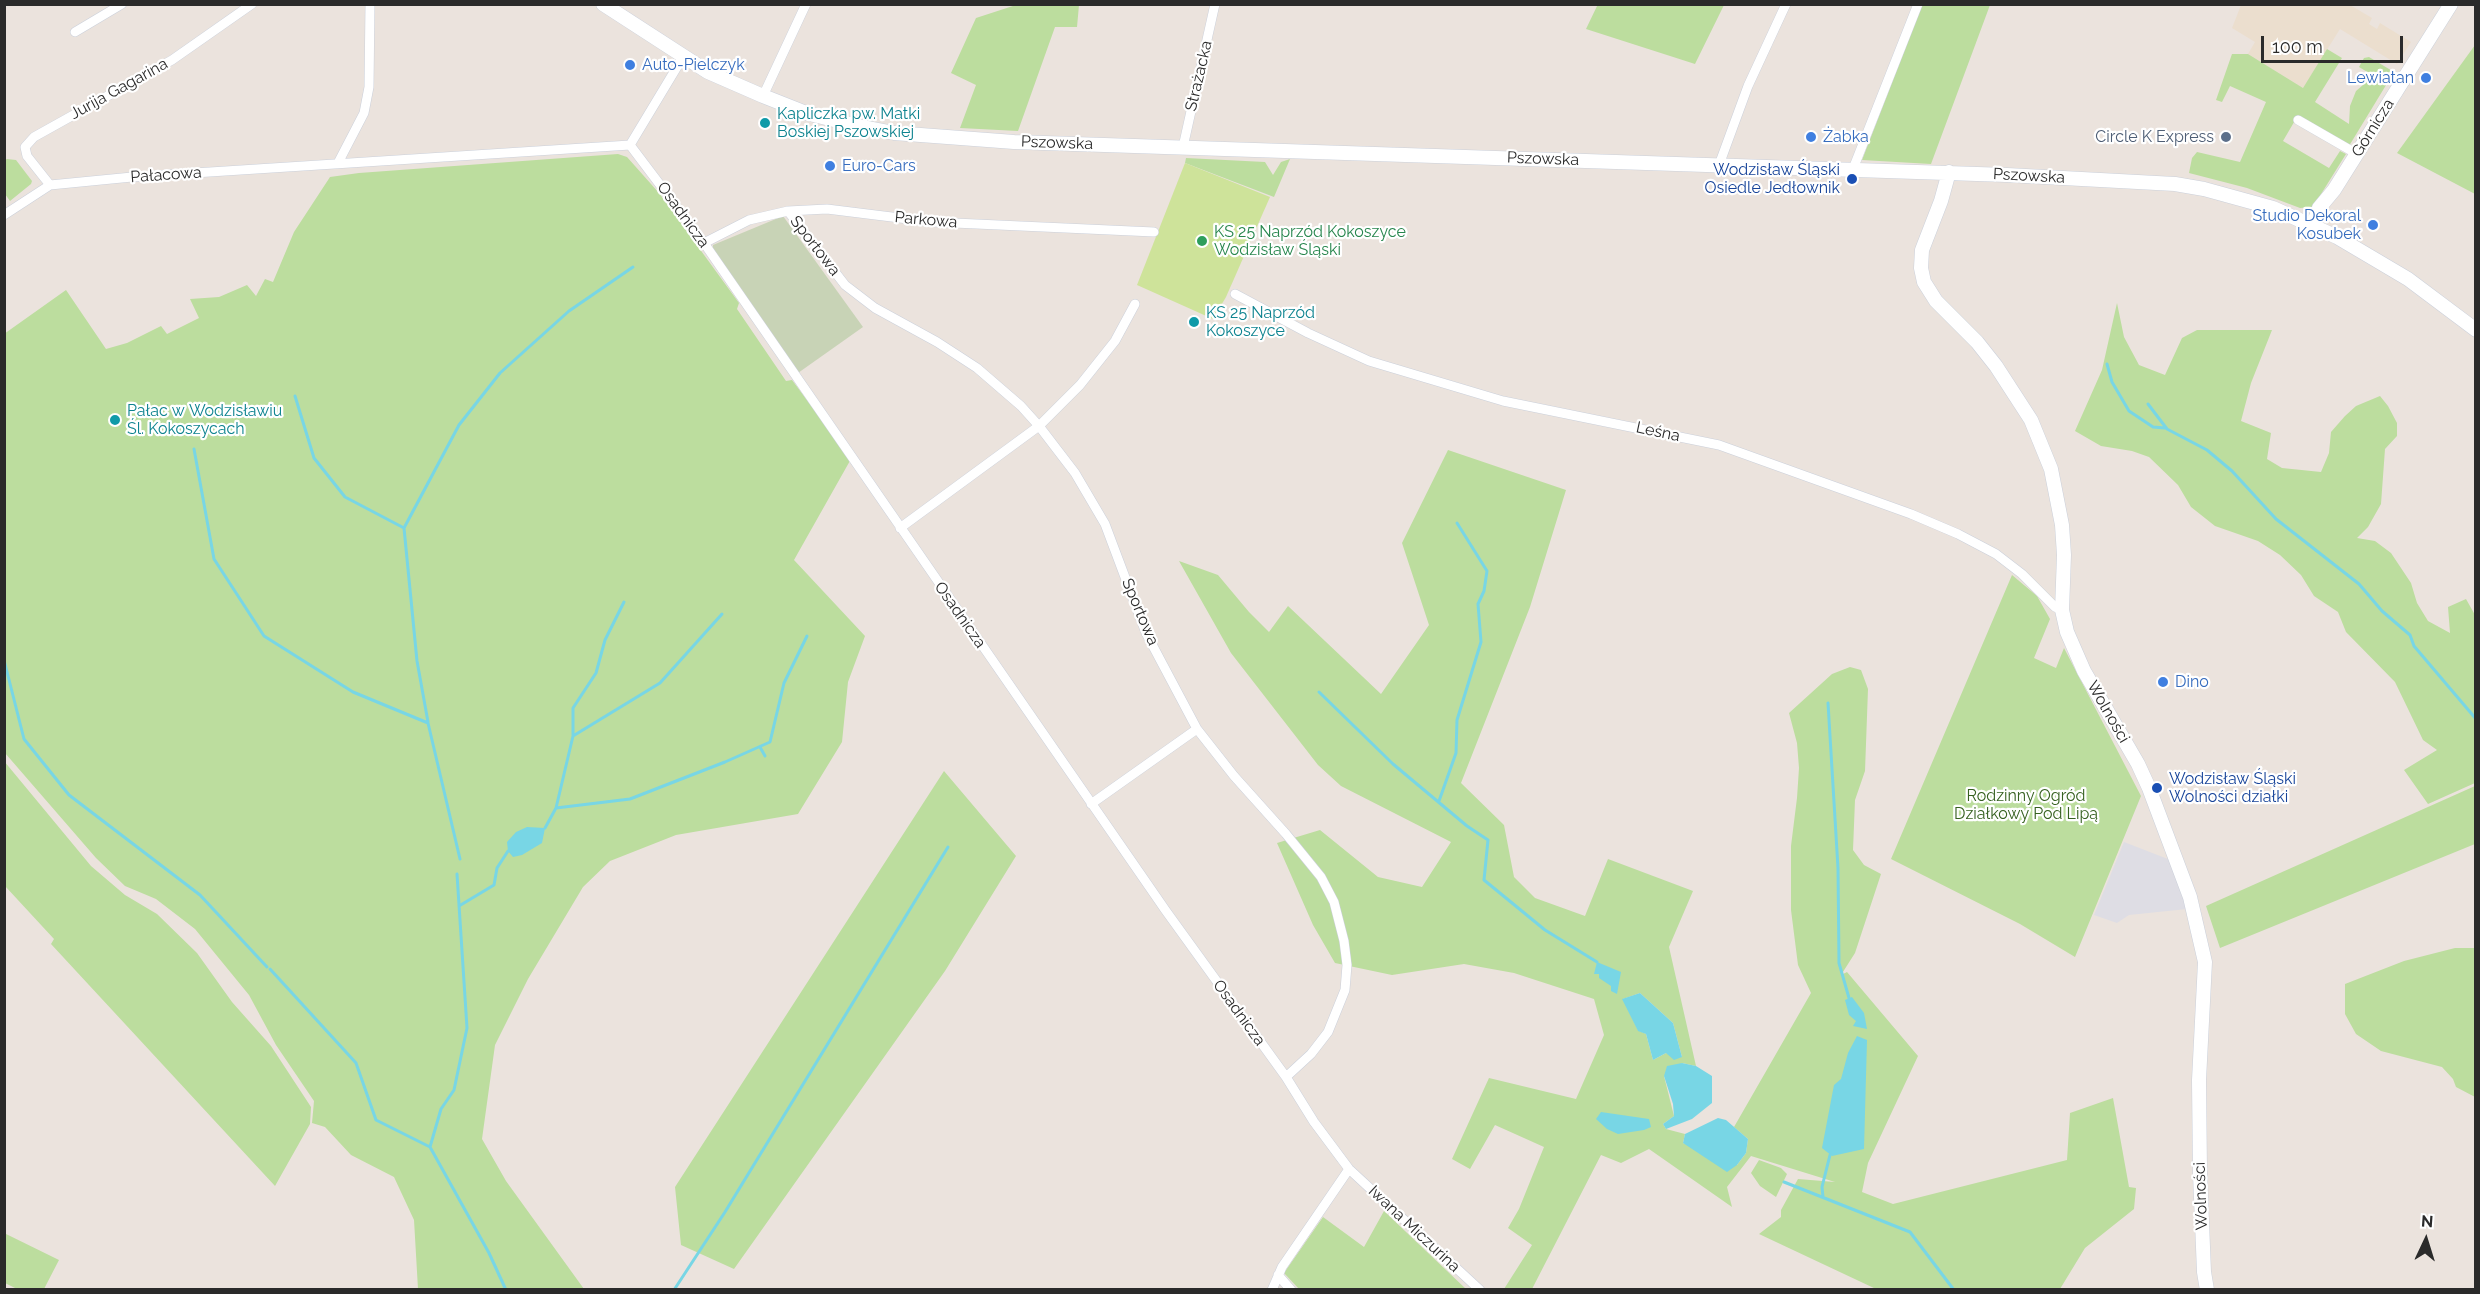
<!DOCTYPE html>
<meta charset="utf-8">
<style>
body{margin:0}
#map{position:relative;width:2480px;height:1294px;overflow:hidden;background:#ebe3dd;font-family:Raleway,sans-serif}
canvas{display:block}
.frame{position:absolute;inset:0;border:6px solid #2a2a2a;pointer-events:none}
.north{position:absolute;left:2396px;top:1210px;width:60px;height:60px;-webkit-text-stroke:4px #fff;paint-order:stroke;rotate:4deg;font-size:16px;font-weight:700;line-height:24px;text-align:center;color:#2a2a2a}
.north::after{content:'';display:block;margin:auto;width:21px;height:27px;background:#2a2a2a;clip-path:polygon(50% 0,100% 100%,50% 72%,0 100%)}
.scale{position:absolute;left:2261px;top:36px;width:142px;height:27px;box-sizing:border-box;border:3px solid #2a2a2a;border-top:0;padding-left:8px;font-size:18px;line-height:21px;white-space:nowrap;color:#2a2a2a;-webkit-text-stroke:4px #fff;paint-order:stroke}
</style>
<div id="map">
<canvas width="2480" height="1294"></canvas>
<div class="frame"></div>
<div class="north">N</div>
<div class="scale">100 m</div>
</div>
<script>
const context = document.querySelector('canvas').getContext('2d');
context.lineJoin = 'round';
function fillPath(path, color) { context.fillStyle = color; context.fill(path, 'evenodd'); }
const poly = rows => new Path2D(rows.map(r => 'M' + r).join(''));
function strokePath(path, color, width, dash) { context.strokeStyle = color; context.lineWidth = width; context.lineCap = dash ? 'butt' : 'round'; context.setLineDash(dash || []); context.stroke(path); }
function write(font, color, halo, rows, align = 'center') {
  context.font = font + ' Raleway,sans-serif'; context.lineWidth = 4.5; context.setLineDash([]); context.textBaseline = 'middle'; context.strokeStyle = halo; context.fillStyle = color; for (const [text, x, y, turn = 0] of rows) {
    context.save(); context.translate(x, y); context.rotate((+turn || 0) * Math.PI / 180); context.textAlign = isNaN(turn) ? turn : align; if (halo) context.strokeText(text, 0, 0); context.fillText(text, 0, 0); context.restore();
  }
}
const industrial = poly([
 [2124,842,2173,861,2187,909,2129,915,2117,923,2094,915]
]);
const education = poly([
 [2241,5,2350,5,2372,18,2369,24,2377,29,2380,23,2411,42,2397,64,2340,29,2303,88,2248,54,2255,42,2232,28]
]);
const green = poly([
 [1598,4,1724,4,1724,5,1695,64,1586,29],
 [1016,5,1079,5,1077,27,1055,27,1018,131,960,128,976,85,951,73,976,18],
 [1922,5,1990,5,1931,164,1862,160],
 [2475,45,2475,194,2397,153],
 [2327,49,2342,58,2315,102,2349,124,2350,106,2356,91,2363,85,2369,73,2359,67,2364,58,2369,57,2394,72,2349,146,2297,117,2283,141,2329,168,2340,151,2346,154,2313,207,2300,208,2247,188,2189,173,2192,158,2197,152,2240,162,2266,102,2230,86,2222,102,2216,100,2232,54,2248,54,2303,88],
 [618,154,627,157,659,193,739,303,737,309,786,381,792,380,851,459,794,560,865,636,848,682,842,742,798,814,676,835,610,861,583,887,528,979,495,1045,482,1139,506,1181,584,1289,418,1289,414,1220,394,1177,351,1155,325,1127,312,1123,314,1101,276,1045,249,995,195,929,156,899,125,886,96,858,5,753,4,334,66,290,106,349,127,343,161,326,167,334,199,318,190,299,219,297,247,285,256,296,265,279,273,282,294,232,330,177,359,173],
 [1186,158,1265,162,1273,175,1281,162,1290,159,1274,197,1185,163],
 [7,159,16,160,32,181,31,184,10,201,5,194,5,160],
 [2117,303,2124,337,2139,365,2165,375,2182,338,2197,330,2272,330,2251,383,2241,421,2271,433,2267,459,2282,468,2321,472,2329,453,2331,432,2345,416,2356,406,2380,396,2388,406,2397,423,2397,436,2385,449,2381,504,2368,527,2357,538,2375,541,2391,553,2411,583,2417,603,2428,621,2450,633,2448,607,2466,599,2475,615,2475,783,2428,804,2404,770,2437,750,2423,740,2395,682,2346,632,2338,612,2314,596,2301,575,2280,555,2258,541,2215,526,2191,507,2178,485,2149,457,2132,451,2101,446,2075,431,2102,370],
 [1448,450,1566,490,1530,607,1461,783,1504,825,1514,877,1535,898,1585,916,1608,859,1693,891,1669,947,1696,1066,1682,1063,1664,1076,1674,1116,1663,1124,1666,1129,1685,1134,1683,1143,1737,1165,1746,1153,1748,1139,1734,1127,1811,993,1798,965,1791,910,1791,846,1797,798,1799,768,1797,743,1789,713,1832,674,1850,667,1861,670,1868,689,1865,771,1855,800,1853,850,1864,865,1881,874,1855,953,1841,975,1847,972,1918,1056,1868,1163,1862,1192,1893,1204,2067,1160,2070,1113,2113,1098,2129,1187,2136,1188,2134,1209,2085,1248,2060,1289,1876,1289,1759,1234,1781,1217,1781,1210,1798,1179,1835,1182,1751,1156,1727,1187,1732,1207,1649,1149,1621,1163,1601,1155,1532,1289,1504,1289,1532,1245,1508,1228,1519,1209,1544,1147,1495,1125,1470,1169,1452,1159,1489,1078,1576,1099,1604,1035,1594,999,1514,973,1464,964,1392,975,1335,963,1313,925,1277,843,1320,830,1378,877,1422,887,1451,842,1341,786,1318,765,1231,653,1179,561,1218,575,1249,612,1269,632,1288,606,1381,694,1429,625,1402,543],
 [1640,993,1673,1023,1682,1057,1666,1053,1653,1060,1646,1034,1638,1030,1623,999],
 [2012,575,2037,596,2050,619,2034,658,2056,668,2064,648,2141,796,2075,957,2020,924,1891,859],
 [4,761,91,866,125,895,157,914,197,953,232,1002,271,1046,311,1107,310,1124,275,1186,51,944,54,939,5,886],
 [944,771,1016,856,945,971,734,1269,681,1245,675,1187],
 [2475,786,2475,844,2220,948,2206,906],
 [2455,948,2475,948,2475,1097,2456,1087,2453,1079,2442,1067,2381,1051,2356,1034,2345,1014,2345,984,2404,961],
 [1759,1160,1781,1168,1787,1174,1776,1197,1760,1186,1751,1173],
 [1384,1211,1466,1289,1299,1289,1284,1273,1323,1217,1364,1247],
 [4,1233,59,1260,44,1289,17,1289,5,1283]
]);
const cemetery = poly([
 [783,216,863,327,798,373,713,249,713,245]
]);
const pitch = poly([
 [1185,163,1270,197,1226,297,1213,319,1137,285]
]);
const water = poly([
 [527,827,545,828,542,843,522,855,513,857,508,851,507,842,516,832],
 [1597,962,1621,972,1617,994,1611,991,1611,986,1599,978,1599,974,1594,974],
 [1640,993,1673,1023,1682,1057,1674,1060,1666,1053,1653,1060,1646,1034,1638,1031,1622,999],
 [1852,997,1864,1013,1867,1029,1853,1026,1856,1021,1849,1015,1845,1000],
 [1857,1036,1867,1040,1864,1149,1832,1156,1822,1148,1834,1085,1841,1079,1848,1053],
 [1682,1063,1696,1066,1712,1076,1712,1103,1692,1119,1666,1129,1663,1124,1674,1116,1673,1104,1664,1076,1667,1066],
 [1601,1112,1649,1119,1651,1127,1644,1130,1618,1134,1607,1129,1596,1119],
 [1718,1118,1726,1120,1748,1139,1746,1153,1737,1165,1727,1172,1683,1143,1685,1134]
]);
const stream = poly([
 [2107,364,2112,382,2129,411,2153,427,2165,428],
 [295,396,314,458,345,497,404,528,417,661,428,722],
 [2148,404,2167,429,2207,450,2232,471,2276,519,2359,584,2382,611,2410,635,2414,646,2476,719],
 [194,449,214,559,264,636,353,692,428,723,460,859],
 [404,528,459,425,500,373,569,311,633,267],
 [4,660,24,739,69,795,200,895,267,967],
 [1319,692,1393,764,1467,826,1488,840,1484,880,1545,930,1597,962],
 [1828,703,1838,868,1839,963,1849,998],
 [573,735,573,708,596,673,605,640,624,602],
 [760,747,765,756],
 [1439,801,1456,753,1457,720,1481,642,1478,604,1484,591,1487,571,1457,523],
 [556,808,573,736,660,683,722,614],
 [545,828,556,808,630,799,725,762,770,742,784,683,807,636],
 [459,906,494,885,497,868,508,851],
 [270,969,356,1063,376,1120,430,1147,489,1253,506,1290],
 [430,1147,441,1109,454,1090,467,1028,457,874],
 [1784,1182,1910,1232,1954,1290],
 [1823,1197,1822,1187,1830,1155],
 [674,1290,725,1212,948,847]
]);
const street = poly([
 [75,32,122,4],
 [763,96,806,4],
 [2298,120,2357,154],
 [630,145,704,243,1166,911,1286,1077,1314,1122,1349,1169,1480,1290],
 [630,145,683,57],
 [1183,147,1215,4],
 [338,163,364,113,369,87,370,4],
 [1719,165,1748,86,1786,4],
 [1853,169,1918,4],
 [50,185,27,156,25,147,34,137,172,60,252,4],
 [788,211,845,285,875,308,937,342,977,368,1021,406,1039,426,1075,473,1105,524,1146,633,1197,729,1234,776,1286,834,1321,877,1334,902,1344,941,1347,965,1345,990,1328,1032,1311,1054,1286,1077],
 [4,215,50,185,132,177,630,145],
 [704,243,749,220,788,211,827,209,932,222,1154,232],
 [1235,294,1308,333,1369,361,1503,401,1719,445,1911,514,1958,534,1996,554,2022,574,2055,607,2062,610],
 [900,528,1039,426,1080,385,1115,341,1135,304],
 [1091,804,1197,729],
 [1278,1275,1291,1290],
 [1272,1290,1282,1267,1349,1169]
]);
const secondary = poly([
 [603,4,708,72,763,96,806,113,858,126,894,133,1014,142,2007,175,2175,184,2204,189,2273,208,2337,237,2408,279,2476,330],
 [1949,172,1941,201,1922,250,1921,268,1924,282,1936,301,1977,342,1996,366,2031,420,2051,469,2062,525,2064,555,2062,610,2067,632,2084,671,2138,764,2149,788,2190,897,2205,962,2199,1080,2200,1173,2204,1272,2207,1290],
 [2313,225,2319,208,2334,190,2451,4]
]);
const markers = [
 [630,65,6,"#3f7fe0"],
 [2426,78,6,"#3f7fe0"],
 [765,123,6,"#0f9aa8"],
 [1811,137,6,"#3f7fe0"],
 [2226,137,6,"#5c6f8a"],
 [830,166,6,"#3f7fe0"],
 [1852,179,6,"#1a4fb4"],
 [2373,225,6,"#3f7fe0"],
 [1202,241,6,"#2e9e5b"],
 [1194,322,6,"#0f9aa8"],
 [115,420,6,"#0f9aa8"],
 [2163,682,6,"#3f7fe0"],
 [2157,788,6,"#1a4fb4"]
];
const shopNames = [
 ["Auto-Pielczyk",642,65],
 ["Lewiatan",2414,78,"right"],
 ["Żabka",1823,137],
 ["Euro-Cars",842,166],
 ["Studio Dekoral",2361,216,"right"],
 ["Kosubek",2361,234,"right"],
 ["Dino",2175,682]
];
const streetNames = [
 ["Strażacka",1199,76,-77],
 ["Jurija Gagarina",119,89,-29],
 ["Górnicza",2373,128,-58],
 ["Pszowska",1057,143,2],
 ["Pszowska",1543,159,2],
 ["Pałacowa",166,175,-4],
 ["Pszowska",2029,176,3],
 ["Osadnicza",683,215,54],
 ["Parkowa",926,220,5],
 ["Sportowa",815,246,52],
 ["Leśna",1658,432,12],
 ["Sportowa",1140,612,67],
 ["Osadnicza",960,615,55],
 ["Wolności",2108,712,60],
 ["Osadnicza",1239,1013,54],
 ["Wolności",2201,1196,-92],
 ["Iwana Miczurina",1414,1229,43]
];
const cultureNames = [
 ["Kapliczka pw. Matki",777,114],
 ["Boskiej Pszowskiej",777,132],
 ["KS 25 Naprzód",1206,313],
 ["Kokoszyce",1206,331],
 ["Pałac w Wodzisławiu",127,411],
 ["Śl. Kokoszycach",127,429]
];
const serviceNames = [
 ["Circle K Express",2214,137]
];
const transitNames = [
 ["Wodzisław Śląski",1840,170],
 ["Osiedle Jedłownik",1840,188],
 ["Wodzisław Śląski",2169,779,"left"],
 ["Wolności działki",2169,797,"left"]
];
const leisureNames = [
 ["KS 25 Naprzód Kokoszyce",1214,232],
 ["Wodzisław Śląski",1214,250]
];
const parkNames = [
 ["Rodzinny Ogród",2026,796],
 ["Działkowy Pod Lipą",2026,814]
];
fillPath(industrial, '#dedde4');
fillPath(education, '#ebdece');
fillPath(green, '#bcdd9e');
fillPath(cemetery, '#c8d3b6');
fillPath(pitch, '#cee39a');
fillPath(water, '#78d6e5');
strokePath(stream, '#78d6e5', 3);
strokePath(street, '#cbd0da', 10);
strokePath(secondary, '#cbd0da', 15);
strokePath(street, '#fff', 9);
strokePath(secondary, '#fff', 14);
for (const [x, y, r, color] of markers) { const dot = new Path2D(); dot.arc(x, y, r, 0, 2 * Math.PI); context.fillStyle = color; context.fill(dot); strokePath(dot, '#fff', 2); }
write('16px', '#366cbe', '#fff', shopNames, 'left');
write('16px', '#2a2a2a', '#fff', streetNames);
write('16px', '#0d838f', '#fff', cultureNames, 'left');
write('16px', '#4e5e75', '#fff', serviceNames, 'right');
write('16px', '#164399', '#fff', transitNames, 'right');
write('16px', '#27864d', '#fff', leisureNames, 'left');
write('16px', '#366120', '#fff', parkNames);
</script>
